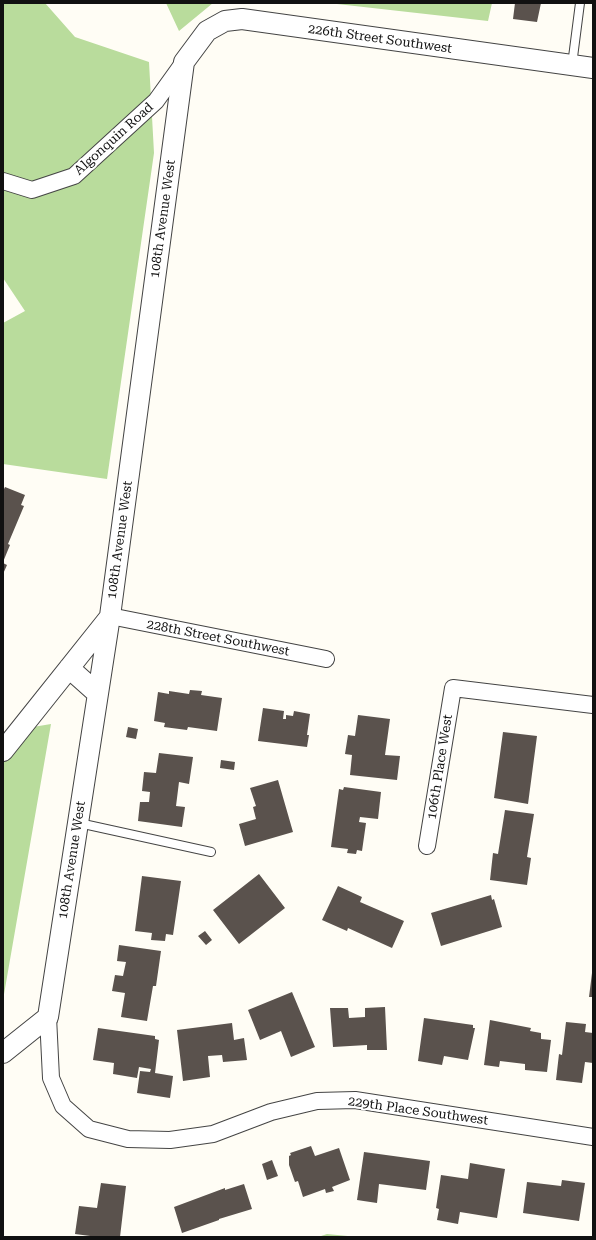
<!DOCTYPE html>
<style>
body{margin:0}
#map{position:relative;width:596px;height:1240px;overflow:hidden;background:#fffdf5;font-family:"Roboto Serif",serif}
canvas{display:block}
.frame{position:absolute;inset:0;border:4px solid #111;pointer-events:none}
</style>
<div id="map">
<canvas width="596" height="1240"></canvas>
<div class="frame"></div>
</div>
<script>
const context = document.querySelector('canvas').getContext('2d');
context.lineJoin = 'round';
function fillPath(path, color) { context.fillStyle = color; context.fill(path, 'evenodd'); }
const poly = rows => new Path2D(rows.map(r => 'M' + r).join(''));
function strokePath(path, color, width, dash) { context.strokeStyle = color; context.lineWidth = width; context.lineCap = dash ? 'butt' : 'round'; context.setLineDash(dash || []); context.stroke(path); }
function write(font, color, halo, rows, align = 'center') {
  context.font = font + ' "Roboto Serif",serif'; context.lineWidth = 4; context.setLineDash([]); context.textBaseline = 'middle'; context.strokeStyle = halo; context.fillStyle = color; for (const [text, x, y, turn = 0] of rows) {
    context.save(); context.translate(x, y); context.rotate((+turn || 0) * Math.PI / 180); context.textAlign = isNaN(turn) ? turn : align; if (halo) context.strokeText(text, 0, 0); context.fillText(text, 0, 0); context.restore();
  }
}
const forest = poly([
 [3,3,45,3,75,37,149,62,154,153,107,479,3,464,3,323,25,311,3,278],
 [166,3,213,3,179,31],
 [328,3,492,3,488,21],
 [51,724,3,1000,3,732],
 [327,1234,358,1237,318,1237]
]);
const building = poly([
 [515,3,541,3,537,22,513,19],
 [5,487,25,495,21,505,24,506,8,544,10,545,3,562,3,491],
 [3,563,7,565,3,574],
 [190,690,202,691,201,695,222,698,217,731,188,727,187,730,164,727,165,723,154,721,158,692,169,694,169,691,189,694],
 [263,708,284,711,283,719,286,719,286,715,293,716,294,711,310,714,307,735,309,735,307,747,258,741],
 [358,715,390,719,385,755,400,756,397,780,350,775,352,755,345,754,348,735,355,736],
 [128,727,138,729,136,739,126,737],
 [503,732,537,736,528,804,494,798],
 [159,753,193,757,189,784,179,782,176,806,185,807,182,827,138,821,140,802,149,802,150,792,142,791,144,772,156,773],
 [221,760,235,762,234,770,220,768],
 [278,780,293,832,245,846,239,824,256,819,253,807,256,806,250,788],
 [344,787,381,792,378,819,360,817,359,822,366,823,362,851,357,850,356,854,347,853,348,849,331,847,339,789,343,790],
 [505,810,534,814,527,857,531,858,527,885,490,880,493,853,498,854],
 [259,874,285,908,239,944,213,910],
 [142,876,181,881,173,935,166,934,165,941,151,940,152,933,135,931],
 [338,886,362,897,360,902,404,921,392,948,348,928,347,931,322,920],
 [491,895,492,900,494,899,502,927,441,946,431,913],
 [205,931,212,940,206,945,198,936],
 [119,945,161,951,156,986,153,986,147,1021,121,1017,125,993,112,991,115,975,123,976,126,962,117,961],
 [592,973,593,973,593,997,589,997],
 [292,992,315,1047,291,1057,281,1031,260,1040,248,1010],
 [385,1007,387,1050,367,1050,367,1045,333,1047,330,1008,348,1008,349,1018,365,1017,365,1008],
 [424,1018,473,1025,473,1028,475,1028,468,1060,444,1056,442,1065,418,1061],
 [490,1020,531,1028,530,1031,541,1033,541,1039,551,1040,547,1072,525,1070,525,1064,500,1061,499,1067,484,1065],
 [566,1022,586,1024,585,1032,593,1033,593,1063,585,1062,582,1083,556,1080,559,1054,562,1055],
 [232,1023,234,1040,244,1038,247,1060,223,1062,222,1055,208,1056,210,1077,183,1081,177,1030],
 [98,1028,155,1036,155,1039,159,1040,155,1073,173,1076,170,1098,137,1093,140,1071,150,1072,151,1069,139,1067,137,1078,113,1074,114,1063,93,1060],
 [311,1146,315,1156,339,1148,350,1180,332,1187,334,1191,326,1193,325,1189,303,1197,298,1181,295,1182,289,1165,289,1156,291,1155,290,1153],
 [364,1152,430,1161,426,1190,379,1184,377,1203,357,1200],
 [272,1160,278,1176,267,1180,262,1164],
 [470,1163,505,1169,497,1218,460,1212,458,1224,437,1220,439,1209,436,1208,441,1175,468,1179],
 [562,1180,585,1183,579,1221,523,1213,527,1182,561,1186],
 [101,1183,126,1186,120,1237,98,1237,75,1234,79,1206,97,1208],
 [244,1184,252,1209,219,1219,219,1220,182,1233,174,1207,225,1188,225,1190]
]);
const service = poly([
 [572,65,580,3],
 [79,823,211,852]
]);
const minor = poly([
 [3,181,32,190,74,176,156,101,184,62],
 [110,616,326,659],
 [427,846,453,688,593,705],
 [48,1017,51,1078,63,1106,89,1129,128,1139,170,1140,213,1134,271,1112,317,1101,355,1100,593,1137]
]);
const tertiary = poly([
 [69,668,97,693],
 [3,751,109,618],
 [3,1053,48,1017,110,616,184,62,207,31,225,21,242,19,593,68]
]);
const streetNames = [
 ["226th Street Southwest",380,39,8],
 ["Algonquin Road",114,139,-42],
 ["108th Avenue West",163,219,-82],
 ["108th Avenue West",120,540,-82],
 ["228th Street Southwest",218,638,11],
 ["106th Place West",440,767,-81],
 ["108th Avenue West",72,860,-81],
 ["229th Place Southwest",418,1111,8]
];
fillPath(forest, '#b9dc9c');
fillPath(building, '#5a524d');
strokePath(service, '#444', 10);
strokePath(minor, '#444', 18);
strokePath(tertiary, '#444', 22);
strokePath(service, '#fff', 8);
strokePath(minor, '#fff', 16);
strokePath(tertiary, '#fff', 20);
write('13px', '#111', '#fff', streetNames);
</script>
